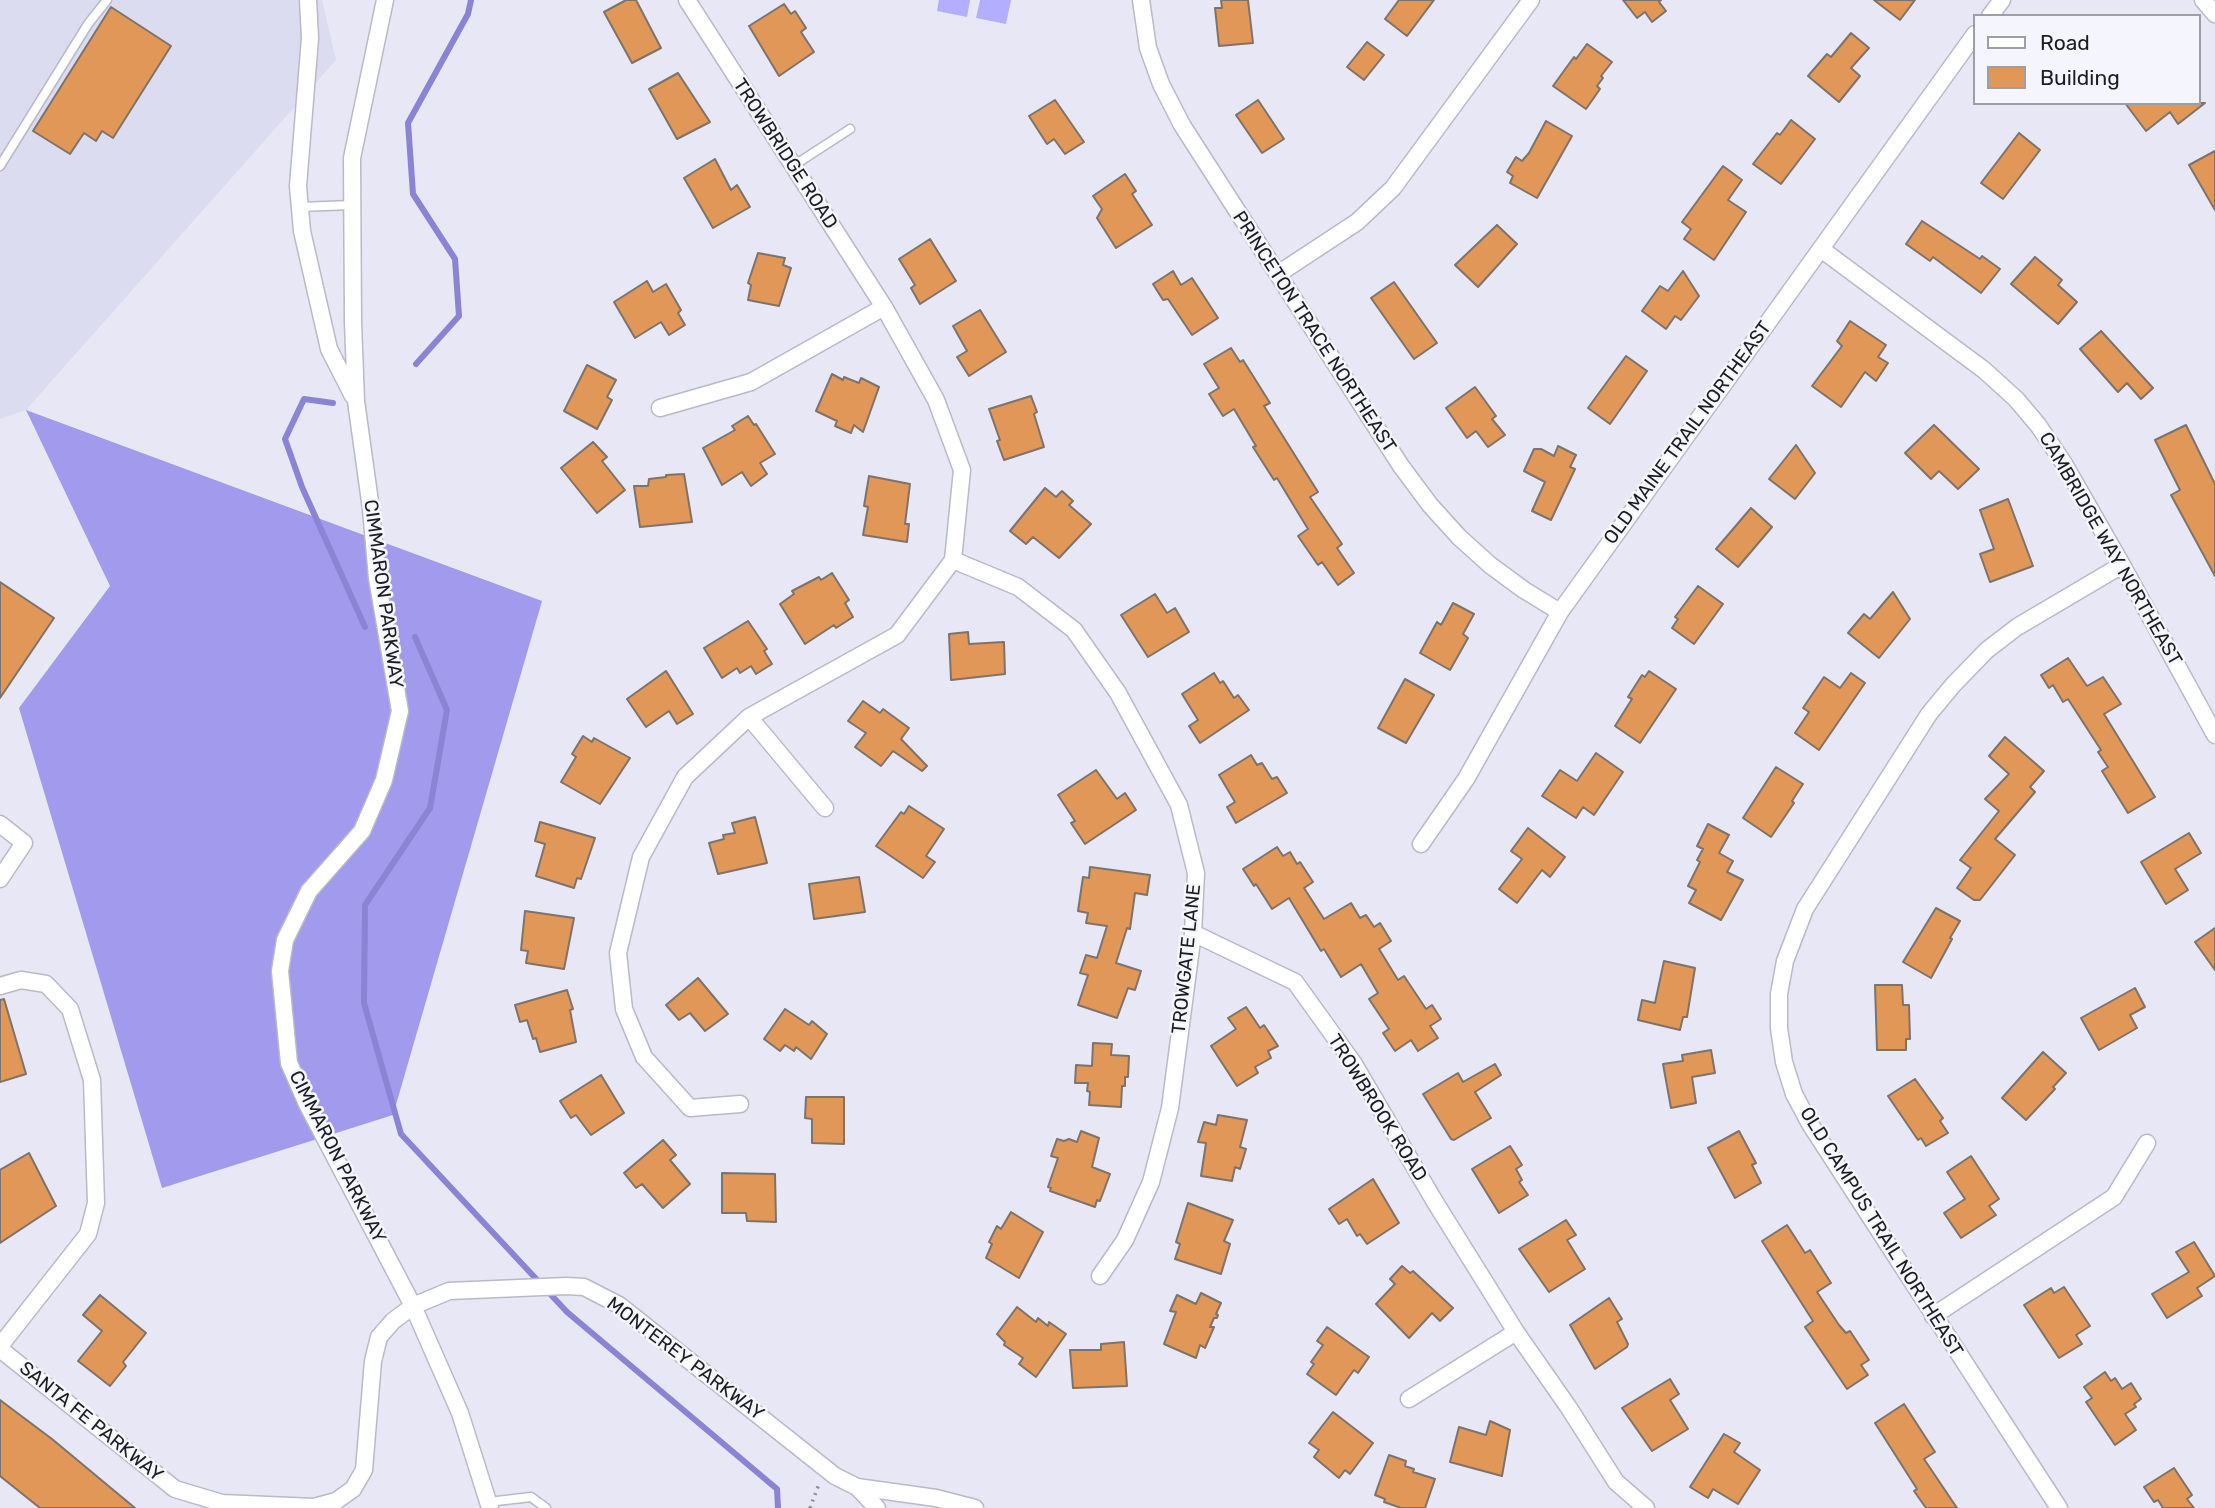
<!DOCTYPE html>
<style>
body{margin:0}
#map{position:relative;width:2215px;height:1508px;overflow:hidden;background:#e7e7f5;font-family:Rubik,sans-serif}
canvas{display:block}
.legend{position:absolute;left:1973px;top:14px;width:228px;height:91px;box-sizing:border-box;background:#f5f5fe;border:2px solid #9e9ea6;margin:0;padding:9px 12px;list-style:none;font-size:21px;color:#1c1c21}
.legend li{display:flex;align-items:center;gap:14px;height:35px}
.legend b{width:35px;border:2px solid #9e9ea6}
</style>
<div id="map">
<canvas width="2215" height="1508"></canvas>
<ul class="legend">
<li><b style="height:9px;background:#fff"></b>Road</li>
<li><b style="height:19px;background:#e19758"></b>Building</li>
</ul>
</div>
<script>
const context = document.querySelector('canvas').getContext('2d');
context.lineJoin = 'round';
function fillPath(path, color) { context.fillStyle = color; context.fill(path, 'evenodd'); }
const poly = rows => new Path2D(rows.map(r => 'M' + r).join(''));
function strokePath(path, color, width, dash) { context.strokeStyle = color; context.lineWidth = width; context.lineCap = dash ? 'butt' : 'round'; context.setLineDash(dash || []); context.stroke(path); }
function write(font, color, halo, rows, align = 'center') {
  context.font = font + ' Rubik,sans-serif'; context.lineWidth = 5; context.setLineDash([]); context.textBaseline = 'middle'; context.strokeStyle = halo; context.fillStyle = color; for (const [text, x, y, turn = 0] of rows) {
    context.save(); context.translate(x, y); context.rotate((+turn || 0) * Math.PI / 180); context.textAlign = isNaN(turn) ? turn : align; if (halo) context.strokeText(text, 0, 0); context.fillText(text, 0, 0); context.restore();
  }
}
const built = poly([
 [0,0,322,0,336,60,26,410,0,419]
]);
const green = poly([
 [939,0,970,0,967,17,937,11],
 [980,0,1011,0,1006,24,976,18]
]);
const forest = poly([
 [26,410,542,601,393,1115,162,1188,19,708,110,586]
]);
const stream = poly([
 [416,364,459,316,455,259,413,194,408,123,468,14,471,0],
 [333,403,304,399,285,439,302,487,365,627],
 [415,637,447,710,430,808,365,905,364,1003,401,1134,567,1312,777,1489,778,1508]
]);
const building = poly([
 [626,0,636,0,661,48,632,63,604,12,626,0],
 [1221,0,1248,0,1253,43,1219,46,1215,8,1222,8,1221,0],
 [1399,0,1434,0,1407,36,1385,19,1399,0],
 [1623,0,1661,0,1659,2,1666,11,1652,22,1645,12,1637,18,1623,0],
 [1874,0,1915,0,1900,20,1874,0],
 [784,4,791,14,795,11,806,28,801,32,814,52,779,76,749,26,784,4],
 [111,7,171,46,113,138,102,131,96,141,84,133,70,154,33,131,111,7],
 [1851,33,1869,48,1851,68,1860,76,1839,102,1808,76,1827,54,1831,57,1851,33],
 [1367,42,1384,55,1364,80,1347,67,1367,42],
 [1587,44,1612,62,1601,76,1603,78,1597,86,1600,89,1586,109,1553,86,1574,57,1576,59,1587,44],
 [678,73,710,122,677,139,649,89,678,73],
 [1055,100,1084,142,1065,154,1054,139,1047,144,1029,116,1055,100],
 [1258,100,1284,139,1262,153,1236,115,1258,100],
 [2125,103,2205,103,2178,124,2170,112,2146,131,2125,103],
 [1791,120,1815,139,1781,184,1753,164,1777,133,1780,135,1791,120],
 [1546,121,1572,136,1537,198,1510,183,1513,176,1507,172,1516,157,1522,161,1529,153,1546,121],
 [2019,133,2040,150,2003,199,1981,183,2019,133],
 [2215,151,2215,210,2189,165,2215,151],
 [715,159,731,190,737,185,750,207,713,228,684,178,715,159],
 [1723,166,1742,180,1728,200,1746,212,1714,260,1684,239,1691,229,1682,222,1723,166],
 [1125,174,1136,191,1132,194,1152,225,1116,248,1097,218,1102,209,1093,196,1125,174],
 [1922,221,1980,259,1982,256,2000,269,1981,293,1933,257,1930,261,1906,244,1922,221],
 [1497,225,1517,244,1478,287,1455,265,1497,225],
 [930,239,956,281,920,304,911,288,915,285,899,259,930,239],
 [758,253,785,258,783,265,791,268,779,306,748,300,751,285,748,283,758,253],
 [2035,257,2062,280,2058,285,2077,302,2058,324,2011,284,2035,257],
 [1173,271,1181,285,1192,278,1218,318,1192,335,1168,299,1163,300,1153,284,1173,271],
 [1683,271,1699,296,1681,320,1675,316,1666,329,1642,311,1660,286,1668,291,1683,271],
 [647,281,653,292,666,284,681,310,678,313,685,325,669,335,661,322,635,338,614,302,647,281],
 [1394,282,1437,343,1414,359,1371,298,1394,282],
 [980,310,1006,352,969,376,957,357,967,351,953,326,980,310],
 [1850,321,1886,345,1878,357,1888,363,1876,381,1865,372,1841,407,1812,386,1842,346,1837,341,1850,321],
 [2101,331,2153,388,2141,399,2127,383,2118,392,2080,349,2101,331],
 [1231,348,1240,362,1243,360,1270,403,1264,406,1318,492,1310,497,1342,544,1337,548,1354,573,1338,585,1322,562,1318,565,1298,536,1308,529,1277,478,1274,480,1253,447,1256,446,1234,409,1223,416,1209,394,1219,388,1204,364,1231,348],
 [1626,356,1647,371,1610,424,1588,408,1626,356],
 [587,365,616,380,607,397,612,400,597,429,564,411,587,365],
 [832,374,843,380,844,377,859,383,861,378,879,387,863,432,854,425,851,433,835,426,837,421,816,411,832,374],
 [1475,387,1496,416,1492,419,1505,435,1488,447,1476,431,1467,438,1446,408,1475,387],
 [1031,396,1037,412,1034,414,1044,447,1004,460,997,441,1000,440,989,409,1031,396],
 [748,416,754,425,756,424,775,454,760,463,767,474,751,486,742,472,722,485,703,448,735,430,732,426,748,416],
 [1934,425,1979,469,1958,489,1939,471,1931,479,1905,453,1934,425],
 [2186,425,2215,484,2215,576,2171,495,2180,490,2155,440,2186,425],
 [593,442,607,457,602,461,625,490,597,513,561,468,593,442],
 [1796,445,1815,473,1795,499,1769,479,1796,445],
 [1558,446,1576,455,1570,467,1575,469,1551,520,1532,511,1545,482,1524,471,1534,449,1541,449,1554,456,1558,446],
 [684,474,692,522,640,527,634,486,648,486,649,479,666,477,666,475,684,474],
 [869,476,910,484,905,524,909,524,907,542,863,535,868,507,864,506,869,476],
 [1045,488,1056,497,1062,491,1073,501,1069,505,1091,524,1059,558,1033,537,1026,544,1010,531,1045,488],
 [2008,499,2033,566,1990,582,1980,554,1994,549,1980,510,2008,499],
 [1751,508,1772,527,1738,567,1716,549,1751,508],
 [832,573,849,600,845,603,853,617,836,628,834,625,805,644,780,604,794,594,792,591,819,577,821,580,832,573],
 [0,582,54,618,0,698,0,582],
 [1698,586,1723,604,1694,644,1672,628,1678,619,1675,617,1698,586],
 [1893,592,1910,619,1879,658,1848,633,1864,614,1870,619,1893,592],
 [1155,594,1167,613,1175,608,1189,632,1148,657,1121,615,1155,594],
 [1453,603,1474,614,1463,634,1468,638,1450,670,1420,653,1437,622,1441,625,1453,603],
 [748,621,767,649,764,651,772,664,756,674,751,666,740,673,737,668,722,678,704,648,748,621],
 [968,632,969,644,1004,642,1005,674,951,680,949,634,968,632],
 [2068,658,2087,686,2103,677,2121,704,2104,714,2155,797,2128,813,2102,771,2108,767,2098,752,2101,750,2068,699,2063,702,2053,685,2049,688,2041,675,2068,658],
 [666,671,693,714,677,724,669,711,646,727,627,699,666,671],
 [1649,671,1676,689,1640,743,1615,726,1632,699,1628,697,1642,675,1645,677,1649,671],
 [1214,673,1220,683,1223,681,1234,698,1238,695,1249,710,1200,743,1189,726,1198,720,1182,694,1214,673],
 [1851,673,1865,683,1819,750,1795,733,1809,712,1803,708,1824,677,1840,688,1851,673],
 [1405,679,1434,695,1406,743,1378,728,1405,679],
 [863,701,880,713,883,709,909,728,901,739,927,766,922,771,893,751,881,766,855,747,866,733,848,721,863,701],
 [583,736,592,742,594,738,630,758,600,804,561,782,576,757,572,754,583,736],
 [2005,737,2044,771,2030,787,2035,792,1995,839,2015,855,1980,900,1974,900,1957,888,1971,868,1960,860,1999,811,1985,799,2009,774,1989,756,2005,737],
 [1596,753,1623,772,1594,815,1583,807,1576,818,1542,796,1560,770,1577,781,1596,753],
 [1251,755,1257,765,1262,763,1272,779,1277,777,1287,793,1236,823,1227,807,1235,802,1219,775,1251,755],
 [1776,767,1803,784,1792,801,1794,803,1771,837,1743,818,1776,767],
 [1096,770,1117,799,1125,793,1136,810,1085,844,1071,823,1075,821,1058,795,1096,770],
 [909,806,944,829,926,856,935,862,923,878,876,846,901,812,904,814,909,806],
 [755,817,767,863,718,874,709,843,724,839,723,835,735,833,732,823,755,817],
 [540,822,595,838,581,879,577,878,574,888,536,876,545,844,535,841,540,822],
 [1708,824,1729,835,1719,853,1733,861,1727,872,1743,880,1721,920,1689,903,1696,890,1688,886,1700,862,1697,860,1703,849,1697,846,1708,824],
 [1528,828,1565,857,1550,877,1542,870,1517,903,1499,889,1522,859,1511,851,1528,828],
 [2189,833,2201,853,2175,869,2188,890,2166,904,2141,862,2189,833],
 [1277,847,1283,856,1290,852,1297,864,1300,862,1313,882,1304,888,1324,919,1351,903,1360,918,1366,915,1374,927,1380,923,1391,941,1379,949,1398,980,1404,976,1426,1009,1432,1005,1441,1019,1430,1026,1438,1038,1418,1051,1411,1040,1395,1051,1383,1033,1389,1029,1369,999,1378,993,1361,964,1341,977,1324,949,1321,951,1289,898,1272,909,1256,884,1254,886,1243,869,1277,847],
 [1090,867,1150,875,1147,895,1135,893,1130,929,1127,928,1116,963,1141,971,1135,990,1128,988,1117,1018,1078,1005,1088,975,1080,973,1086,955,1097,958,1107,926,1086,923,1088,913,1078,911,1083,877,1089,878,1090,867],
 [859,877,865,912,814,919,809,884,859,877],
 [1936,908,1960,921,1950,938,1952,939,1931,978,1903,962,1936,908],
 [525,911,574,918,564,969,526,963,528,951,521,950,525,911],
 [2215,928,2215,970,2195,942,2215,928],
 [1664,961,1695,968,1687,1017,1683,1017,1680,1030,1638,1020,1642,1000,1655,1003,1664,961],
 [698,978,728,1014,705,1031,690,1013,679,1020,666,1005,698,978],
 [1875,985,1902,985,1903,1005,1909,1005,1910,1039,1906,1039,1906,1050,1877,1050,1875,985],
 [2135,988,2145,1007,2130,1015,2137,1028,2099,1050,2081,1018,2135,988],
 [567,990,573,1009,570,1010,576,1042,540,1052,536,1038,533,1039,527,1020,520,1022,515,1005,567,990],
 [4,999,26,1074,0,1082,0,1000,4,999],
 [1246,1007,1260,1028,1264,1025,1278,1046,1268,1051,1271,1058,1255,1067,1258,1073,1237,1086,1211,1046,1236,1029,1228,1018,1246,1007],
 [785,1009,809,1025,812,1021,827,1034,811,1059,796,1047,794,1051,785,1045,780,1051,764,1039,785,1009],
 [1093,1043,1112,1044,1111,1055,1129,1056,1128,1077,1125,1077,1125,1086,1122,1086,1121,1107,1089,1105,1090,1092,1087,1091,1088,1083,1075,1083,1076,1065,1092,1066,1093,1043],
 [1711,1050,1715,1073,1692,1077,1696,1103,1671,1108,1663,1064,1683,1061,1682,1055,1711,1050],
 [2043,1052,2066,1073,2053,1087,2055,1089,2026,1120,2002,1098,2043,1052],
 [1495,1064,1501,1075,1475,1092,1491,1118,1454,1140,1451,1139,1423,1094,1458,1073,1463,1082,1495,1064],
 [601,1075,624,1113,591,1135,576,1115,571,1118,560,1101,601,1075],
 [1915,1079,1943,1118,1940,1121,1948,1133,1926,1146,1921,1138,1918,1140,1888,1096,1915,1079],
 [806,1097,844,1097,844,1144,812,1143,812,1119,805,1118,806,1097],
 [1218,1115,1247,1120,1240,1147,1246,1149,1240,1169,1235,1167,1232,1181,1201,1176,1206,1143,1198,1142,1204,1122,1216,1125,1218,1115],
 [1081,1131,1099,1138,1092,1167,1110,1174,1100,1201,1097,1200,1095,1207,1050,1191,1051,1188,1048,1187,1058,1158,1051,1156,1057,1139,1064,1141,1069,1139,1077,1142,1081,1131],
 [1739,1131,1756,1163,1752,1165,1761,1183,1735,1198,1708,1148,1739,1131],
 [663,1140,676,1155,670,1160,690,1184,663,1208,642,1184,636,1188,624,1173,663,1140],
 [1510,1146,1522,1165,1516,1169,1522,1180,1519,1182,1528,1195,1499,1213,1472,1169,1510,1146],
 [29,1153,56,1206,0,1243,0,1170,29,1153],
 [1971,1156,1999,1199,1989,1206,1996,1215,1961,1238,1944,1213,1965,1199,1947,1172,1971,1156],
 [722,1173,775,1174,776,1222,747,1221,746,1213,722,1213,722,1173],
 [1373,1179,1399,1223,1367,1244,1360,1234,1357,1236,1347,1219,1339,1224,1329,1209,1373,1179],
 [1188,1203,1233,1220,1224,1241,1230,1244,1221,1274,1175,1259,1180,1244,1176,1242,1188,1203],
 [1011,1212,1043,1232,1019,1278,986,1258,992,1244,989,1242,997,1226,1001,1229,1011,1212],
 [1566,1220,1576,1235,1567,1240,1585,1269,1549,1292,1519,1249,1566,1220],
 [1787,1225,1805,1253,1810,1250,1831,1283,1817,1292,1839,1325,1846,1333,1850,1331,1869,1360,1861,1365,1868,1375,1847,1389,1805,1327,1813,1321,1762,1241,1787,1225],
 [2194,1242,2215,1276,2197,1288,2202,1296,2167,1318,2152,1294,2189,1272,2176,1252,2194,1242],
 [1402,1266,1410,1273,1413,1271,1453,1308,1440,1321,1432,1313,1409,1338,1376,1304,1395,1284,1390,1279,1402,1266],
 [2064,1287,2090,1326,2076,1335,2082,1344,2059,1358,2024,1305,2051,1288,2054,1293,2064,1287],
 [1201,1293,1221,1303,1216,1314,1218,1315,1217,1318,1214,1318,1210,1327,1214,1327,1205,1348,1200,1345,1196,1358,1164,1344,1176,1312,1170,1311,1177,1295,1196,1304,1201,1293],
 [100,1295,146,1333,123,1362,126,1366,110,1386,78,1361,102,1331,83,1315,100,1295],
 [1609,1298,1622,1319,1617,1322,1628,1344,1627,1347,1595,1369,1570,1325,1609,1298],
 [1017,1307,1036,1322,1038,1318,1048,1326,1049,1322,1066,1334,1036,1377,1019,1364,1023,1358,1004,1345,1005,1342,997,1334,1017,1307],
 [1327,1327,1369,1357,1358,1373,1354,1370,1336,1395,1307,1374,1314,1364,1311,1362,1323,1345,1317,1341,1327,1327],
 [1124,1342,1127,1386,1073,1388,1070,1350,1101,1350,1101,1344,1124,1342],
 [2105,1372,2111,1381,2115,1378,2122,1389,2131,1383,2141,1399,2134,1404,2136,1407,2125,1414,2136,1430,2115,1445,2086,1402,2092,1398,2084,1387,2105,1372],
 [1670,1379,1679,1394,1670,1400,1688,1429,1652,1451,1622,1408,1670,1379],
 [0,1400,52,1439,135,1508,40,1508,0,1476,0,1400],
 [1904,1404,1935,1452,1924,1459,1957,1508,1926,1508,1914,1491,1917,1489,1875,1423,1904,1404],
 [1333,1412,1373,1443,1350,1474,1345,1470,1339,1478,1314,1457,1319,1450,1309,1443,1333,1412],
 [1490,1421,1510,1430,1502,1476,1450,1462,1459,1427,1486,1435,1490,1421],
 [1724,1434,1740,1443,1734,1452,1760,1470,1738,1504,1713,1489,1708,1498,1690,1487,1724,1434],
 [1389,1455,1406,1461,1405,1466,1414,1469,1413,1472,1435,1479,1425,1508,1401,1508,1384,1502,1385,1499,1375,1495,1389,1455],
 [2174,1468,2192,1495,2187,1499,2194,1508,2163,1508,2158,1500,2154,1502,2144,1487,2174,1468]
]);
const path = poly([
 [810,1508,819,1484]
]);
const lane = poly([
 [0,166,88,24,107,0],
 [793,166,850,129],
 [300,207,351,205],
 [488,1502,531,1497,546,1508]
]);
const street = poly([
 [308,0,310,38,298,186,302,231,329,349,353,396],
 [385,0,352,158,353,322,356,401,371,509,377,578,400,711,384,780,362,831,309,891,285,940,280,971,289,1063,307,1104,413,1306,460,1413,490,1508],
 [687,0,884,307,936,400,962,470,953,560,897,635,749,717,685,777,641,857,618,953,624,1009,644,1057,690,1108,740,1104],
 [1141,0,1148,48,1161,84,1182,125,1401,466,1430,505,1459,537,1490,565,1524,590,1560,612],
 [2203,0,2215,14],
 [1990,16,2002,0],
 [1821,249,1984,370,2016,399,2038,425,2063,462,2122,565,2215,735],
 [1278,274,1357,222,1393,188,1531,0],
 [660,408,751,382,884,307],
 [953,560,1018,587,1074,630,1118,693,1179,805,1196,873,1193,933,1170,1108,1151,1182,1125,1240,1100,1276],
 [749,717,825,808],
 [0,824,24,843,0,879],
 [1421,844,1466,779,1560,612,1975,34],
 [1193,933,1295,982,1354,1064,1435,1202,1516,1332,1569,1408,1616,1482,1646,1508],
 [0,986,21,980,46,984,70,1009,92,1080,96,1203,88,1234,0,1346],
 [1933,1316,2114,1197,2147,1143],
 [0,1349,175,1489,222,1503,314,1507,336,1501,353,1489,364,1470,373,1361,379,1337,393,1321,413,1306,449,1291,566,1286,584,1287,619,1305,835,1476,857,1487,936,1498,975,1508],
 [1409,1399,1516,1332],
 [857,1487,877,1508],
 [2059,1508,1810,1124,1794,1094,1784,1062,1779,1028,1779,994,1785,961,1805,909,1929,714,1953,685,1987,650,2017,627,2122,565]
]);
const streetNames = [
 ["TROWBRIDGE ROAD",785,154,57],
 ["PRINCETON TRACE NORTHEAST",1314,332,57],
 ["OLD MAINE TRAIL NORTHEAST",1688,433,-54],
 ["CAMBRIDGE WAY NORTHEAST",2110,549,60],
 ["CIMMARON PARKWAY",383,594,82],
 ["TROWGATE LANE",1187,959,-84],
 ["TROWBROOK ROAD",1377,1108,58],
 ["CIMMARON PARKWAY",337,1157,63],
 ["OLD CAMPUS TRAIL NORTHEAST",1881,1232,58],
 ["MONTEREY PARKWAY",685,1359,37],
 ["SANTA FE PARKWAY",91,1422,39]
];
fillPath(built, '#dcdcf1');
fillPath(green, '#b4aefe');
fillPath(forest, '#a19aed');
strokePath(stream, '#8b83d4', 6);
fillPath(building, '#e19758');
strokePath(building, '#7e736b', 2);
strokePath(lane, '#b9b9c7', 11);
strokePath(street, '#b9b9c7', 19);
strokePath(path, '#8d8d97', 3.5, [2, 5]);
strokePath(lane, '#fff', 8);
strokePath(street, '#fff', 16);
write('19px', '#1c1c21', '#f5f5fe', streetNames);
</script>
